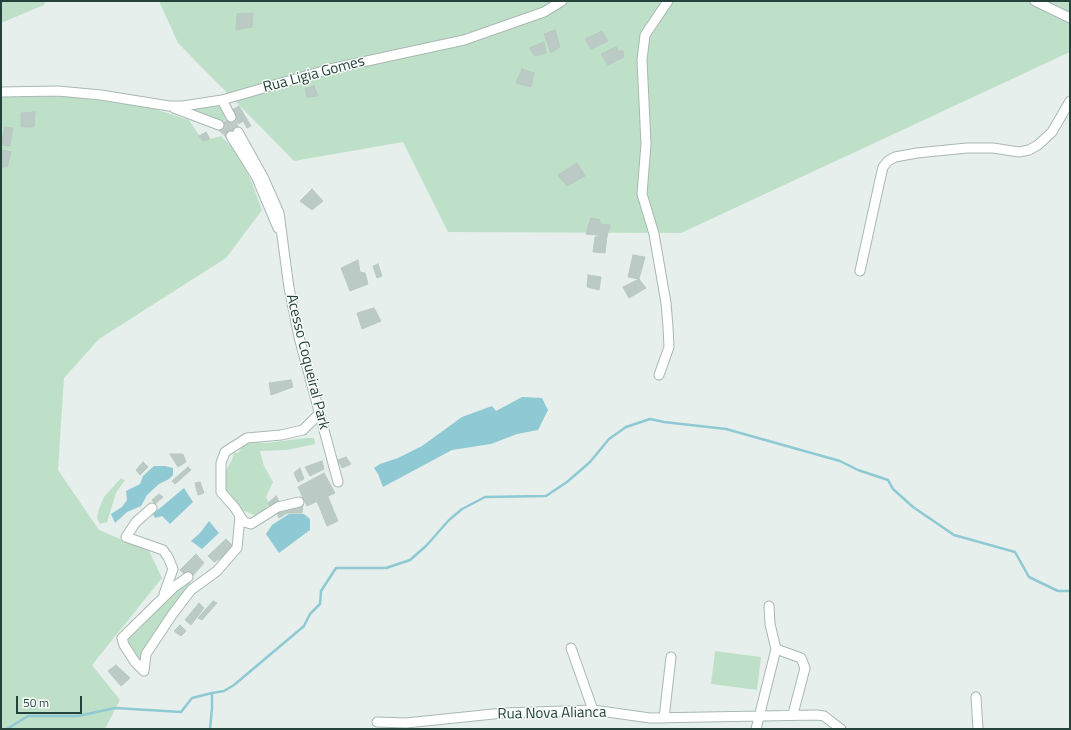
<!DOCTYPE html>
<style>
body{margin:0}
#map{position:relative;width:1071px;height:730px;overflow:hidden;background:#e6efeb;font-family:"Titillium Web",sans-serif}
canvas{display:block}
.frame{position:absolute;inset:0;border:2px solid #24423a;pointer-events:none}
.scale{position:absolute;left:16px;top:696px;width:66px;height:18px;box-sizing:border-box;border:2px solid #24423a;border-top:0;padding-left:5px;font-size:12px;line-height:14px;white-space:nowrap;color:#24423a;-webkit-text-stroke:3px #f7fbf9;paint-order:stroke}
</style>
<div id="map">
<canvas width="1071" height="730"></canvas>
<div class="frame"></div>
<div class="scale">50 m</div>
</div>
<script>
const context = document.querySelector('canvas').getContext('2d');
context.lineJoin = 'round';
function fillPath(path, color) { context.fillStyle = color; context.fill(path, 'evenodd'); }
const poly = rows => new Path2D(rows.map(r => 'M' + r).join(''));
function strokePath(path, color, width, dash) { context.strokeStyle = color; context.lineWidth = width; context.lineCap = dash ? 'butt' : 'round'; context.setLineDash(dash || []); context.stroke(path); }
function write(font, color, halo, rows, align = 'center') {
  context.font = font + ' "Titillium Web",sans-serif'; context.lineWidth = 3; context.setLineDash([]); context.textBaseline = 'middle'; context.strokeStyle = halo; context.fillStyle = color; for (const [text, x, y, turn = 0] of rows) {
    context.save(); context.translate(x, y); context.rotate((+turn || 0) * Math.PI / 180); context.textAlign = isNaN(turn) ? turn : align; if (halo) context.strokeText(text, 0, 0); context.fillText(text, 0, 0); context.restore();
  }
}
const green = poly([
 [1,1,45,1,44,5,1,23],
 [159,1,1070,1,1070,52,681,233,448,232,403,142,294,161,178,43],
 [1,96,67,96,148,107,189,120,203,141,221,136,236,151,250,178,262,210,226,258,99,339,64,378,58,470,99,530,149,551,162,578,92,665,120,700,105,729,1,729],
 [222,100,228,118,221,123,169,106],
 [305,438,314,438,315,444,287,450,260,451,264,466,273,482,266,497,269,503,263,513,257,516,242,510,223,489,226,470,232,460,234,453,238,453,246,442,267,443],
 [121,478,125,480,116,493,107,522,100,524,97,518,99,509,104,497],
 [186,580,191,584,186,594,155,632,140,661,124,645,125,638],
 [715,651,761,657,757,690,711,684]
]);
const water = poly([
 [522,397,542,398,548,410,538,430,517,434,491,444,452,450,383,487,378,474,374,468,380,464,398,458,422,446,462,417,492,406,496,411],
 [154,466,165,466,173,468,173,475,169,479,159,484,147,495,141,506,127,512,115,523,111,514,122,507,127,500,126,491,140,484,143,476],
 [184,488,193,502,170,524,162,516,155,518,153,514],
 [289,514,304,514,310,519,310,530,279,553,266,534,272,525],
 [209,521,219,533,202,549,191,541,200,533]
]);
const stream = poly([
 [7,729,28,716,78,716,115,708,181,712,192,698,212,693],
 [210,729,212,708,212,693,224,691,234,685,304,626,310,614,320,604,321,591,336,568,386,568,410,560,426,546,449,520,462,509,485,497,546,496,567,482,590,462,609,439,626,427,650,419,664,422,726,429,840,461,858,470,888,480,893,489,913,507,954,535,1015,552,1029,577,1058,591,1070,591]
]);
const building = poly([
 [253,13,252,27,236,30,237,14,253,13],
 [555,30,560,47,551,53,544,34,555,30],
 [602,31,608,41,591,49,585,39,602,31],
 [544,42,546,53,535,56,529,48,544,42],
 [616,47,618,51,623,51,624,57,608,65,601,54,616,47],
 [522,69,534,73,531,87,516,83,522,69],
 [314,86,318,96,307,97,305,89,314,86],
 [239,106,251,126,247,128,243,121,239,124,230,111,239,106],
 [35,112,34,127,21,127,21,113,35,112],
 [232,117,241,131,227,139,218,126,232,117],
 [5,127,13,128,10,146,1,145,5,127],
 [206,132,210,139,203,141,199,136,206,132],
 [2,150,11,152,7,167,1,167,2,150],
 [577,163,585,176,567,186,558,175,577,163],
 [312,189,323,201,312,210,300,201,312,189],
 [591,218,600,220,600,224,610,225,607,236,586,234,591,218],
 [607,236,605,253,593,252,595,237,607,236],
 [633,255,645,257,639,279,628,277,633,255],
 [358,260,360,272,365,273,368,284,350,291,341,268,358,260],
 [378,264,382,276,377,278,373,266,378,264],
 [588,275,601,277,599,290,587,287,588,275],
 [639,279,646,288,629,298,623,287,639,279],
 [374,308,381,321,362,329,357,313,374,308],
 [291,380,293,387,271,395,269,383,291,380],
 [170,454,183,454,186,462,178,467,170,454],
 [346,457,351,464,342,468,338,460,346,457],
 [322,461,324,469,310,476,305,467,322,461],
 [143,462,148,467,140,475,136,470,143,462],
 [188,467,191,470,175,484,172,481,188,467],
 [300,468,304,479,298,482,294,473,300,468],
 [324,473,335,493,307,506,298,487,324,473],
 [200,482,204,493,198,495,195,483,200,482],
 [159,494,163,497,155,504,152,500,159,494],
 [276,496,280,503,270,509,268,503,276,496],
 [328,497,338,521,327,526,317,501,328,497],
 [303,504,302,513,287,513,279,518,276,510,303,504],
 [226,539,233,546,223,560,221,558,214,562,208,556,226,539],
 [196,554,204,563,190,579,180,570,196,554],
 [213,601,217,603,202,620,198,618,213,601],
 [199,603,204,608,191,625,185,620,199,603],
 [180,625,186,631,181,636,174,631,180,625],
 [116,665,130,678,121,686,108,671,116,665]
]);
const minorTunnel = poly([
 [231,117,238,132],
 [219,125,231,136]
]);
const minor = poly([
 [1035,1,1070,18],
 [1,92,58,91,101,95,169,106,183,106,222,100,330,69,464,40,544,12,562,1],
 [222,100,231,117],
 [174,108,219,125],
 [238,132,264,179,279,213,289,288,299,337,338,482],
 [231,136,256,176,278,228],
 [860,271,880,180,883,167,888,161,895,157,917,153,967,148,993,148,1019,152,1029,150,1038,145,1052,132,1070,101],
 [659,375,669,347,668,327,666,303,654,234,642,194,646,144,642,60,645,35,668,1],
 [299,502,278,507,251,524,244,522,235,508,221,492,221,463,225,452,247,438,281,435,303,430,319,414],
 [152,508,136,522,126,537,163,550,168,557,173,569,164,594],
 [188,577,174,587,122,638,124,645,135,662,144,671,146,654,172,615,191,590,217,571,237,548,240,516],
 [769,606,770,624,776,649,801,658,805,668,793,714],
 [571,648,593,710],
 [976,697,978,729],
 [664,718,671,657],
 [377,722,406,723,503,713,593,710,650,718,817,715,824,716,841,729],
 [756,729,776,649]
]);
const streetNames = [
 ["Rua Ligia Gomes",314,75,-15],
 ["Acesso Coqueiral Park",307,362,76],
 ["Rua Nova Alianca",552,714,-1]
];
fillPath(green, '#bfe0c8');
fillPath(water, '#8ec9d4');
strokePath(stream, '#8ec9d4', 2.5);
fillPath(building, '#bbcac4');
strokePath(building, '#b8c9c2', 1);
strokePath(minorTunnel, '#bfccc8', 9, [9, 4.5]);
strokePath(minor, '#a8b8b2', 11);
strokePath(minor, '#fff', 9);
write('15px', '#24423a', '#f7fbf9', streetNames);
</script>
